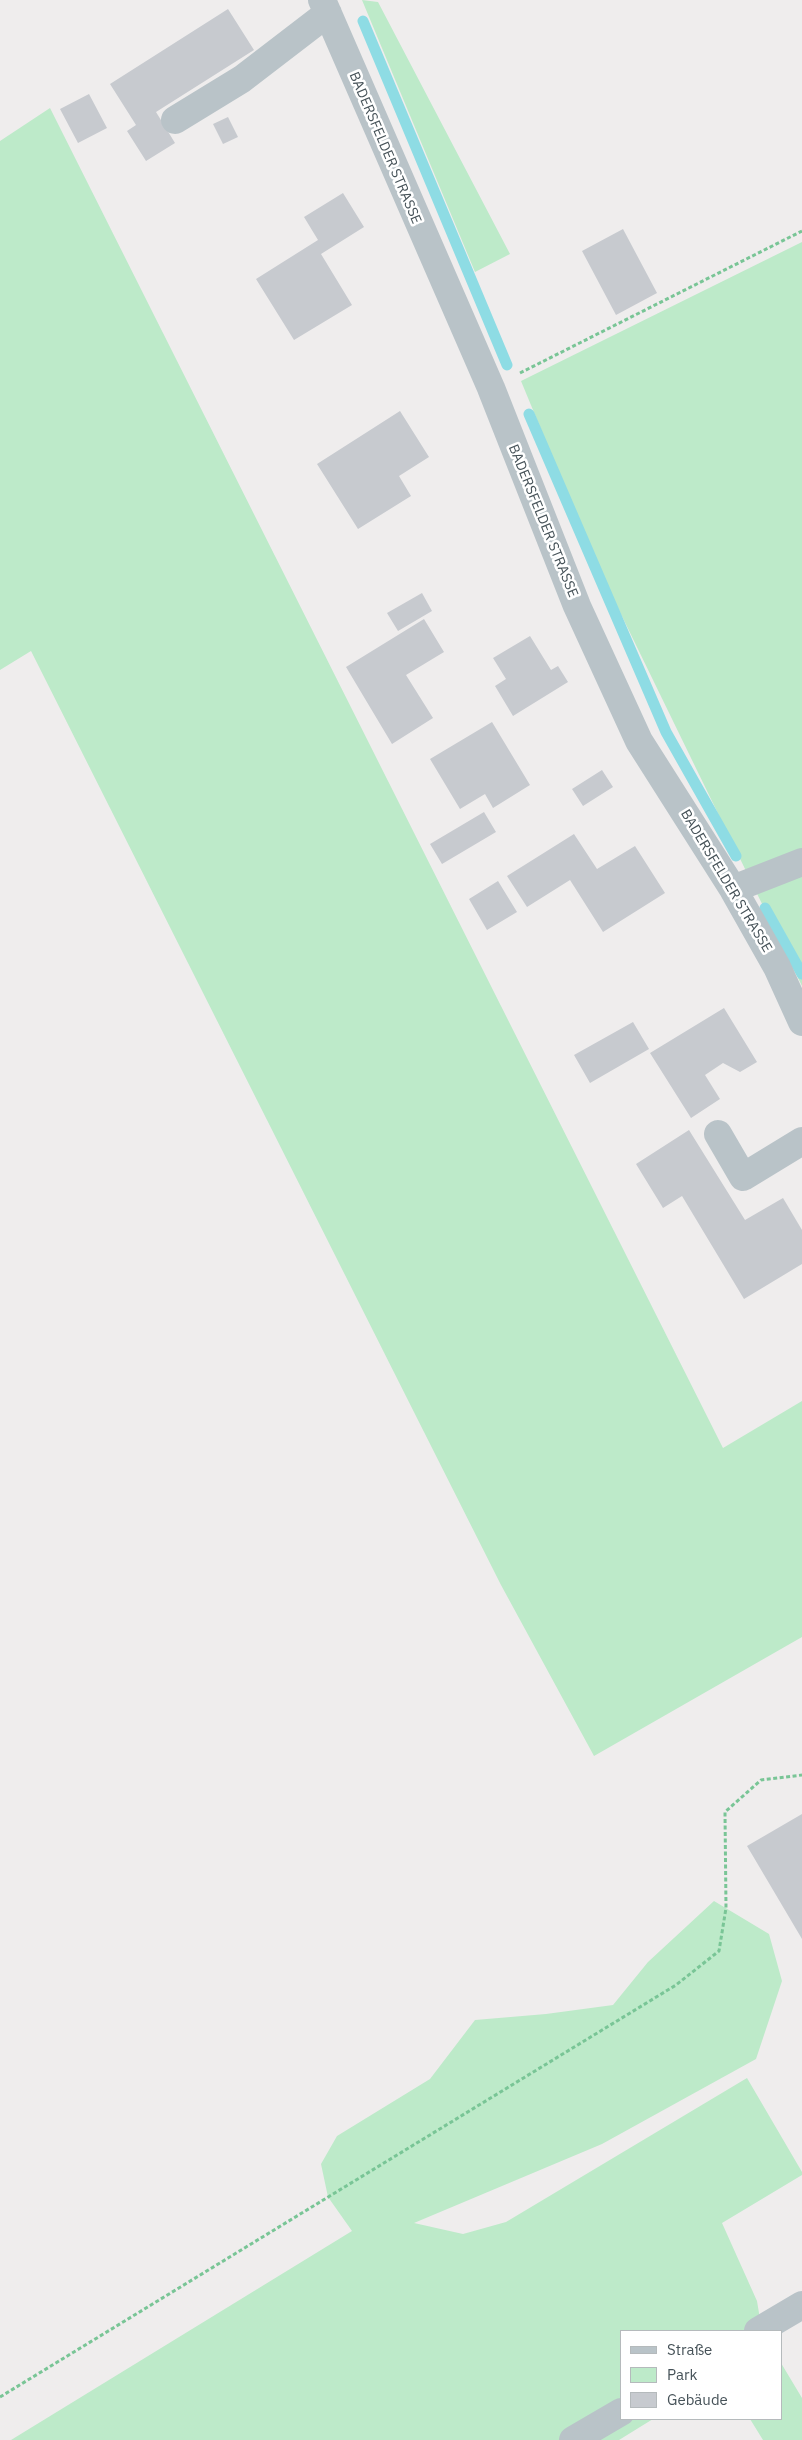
<!DOCTYPE html>
<meta charset="utf-8">
<style>
body{margin:0}
#map{position:relative;width:802px;height:2440px;overflow:hidden;background:#efeded;font-family:"IBM Plex Sans",sans-serif}
canvas{display:block}
.legend{position:absolute;left:620px;top:2330px;width:162px;height:90px;box-sizing:border-box;background:#fff;border:1px solid #b5babc;margin:0;padding:6px 9px;list-style:none;font-size:15px;color:#465258}
.legend li{display:flex;align-items:center;gap:10px;height:25px}
.legend b{width:25px;border:1px solid #b5babc}
</style>
<div id="map">
<canvas width="802" height="2440"></canvas>
<ul class="legend">
<li><b style="height:6px;background:#b9c3c8"></b>Straße</li>
<li><b style="height:14px;background:#bdeac9"></b>Park</li>
<li><b style="height:14px;background:#c7cacf"></b>Gebäude</li>
</ul>
</div>
<script>
const context = document.querySelector('canvas').getContext('2d');
context.lineJoin = 'round';
function fillPath(path, color) { context.fillStyle = color; context.fill(path, 'evenodd'); }
const poly = rows => new Path2D(rows.map(r => 'M' + r).join(''));
function strokePath(path, color, width, dash) { context.strokeStyle = color; context.lineWidth = width; context.lineCap = dash ? 'butt' : 'round'; context.setLineDash(dash || []); context.stroke(path); }
function write(font, color, halo, rows, align = 'center') {
  context.font = font + ' "IBM Plex Sans",sans-serif'; context.lineWidth = 5; context.setLineDash([]); context.textBaseline = 'middle'; context.strokeStyle = halo; context.fillStyle = color; for (const [text, x, y, turn = 0] of rows) {
    context.save(); context.translate(x, y); context.rotate((+turn || 0) * Math.PI / 180); context.textAlign = isNaN(turn) ? turn : align; if (halo) context.strokeText(text, 0, 0); context.fillText(text, 0, 0); context.restore();
  }
}
const green = poly([
 [362,0,378,2,510,254,475,272],
 [50,108,723,1448,802,1401,802,1637,594,1756,501,1585,31,651,0,670,0,141],
 [802,242,802,986,598,567,521,381],
 [714,1901,769,1934,782,1981,756,2059,602,2144,414,2223,463,2234,506,2222,747,2078,802,2172,802,2175,722,2223,757,2301,762,2331,621,2331,621,2419,653,2419,619,2440,11,2440,352,2231,328,2197,321,2164,337,2136,430,2079,475,2020,546,2014,613,2005,648,1962],
 [781,2363,802,2398,802,2440,763,2440,750,2419,781,2419]
]);
const stream = poly([
 [363,21,507,365],
 [529,414,666,732,736,856],
 [765,908,802,974]
]);
const building = poly([
 [228,9,254,50,156,112,175,143,146,161,127,131,136,125,110,84],
 [89,94,107,128,78,143,60,109],
 [228,117,238,137,223,144,213,124],
 [343,193,364,227,321,254,352,305,294,340,256,279,318,240,304,217],
 [623,229,657,293,616,315,582,251],
 [400,411,429,457,399,476,411,496,358,529,317,464],
 [422,593,432,611,398,631,387,613],
 [424,619,444,652,406,675,433,718,392,744,346,667],
 [530,636,551,670,558,666,568,682,513,716,495,686,506,679,493,658],
 [492,722,530,785,493,808,485,794,460,809,430,759],
 [602,770,613,787,583,806,572,789],
 [484,812,496,832,442,864,430,844],
 [574,834,597,869,635,846,665,893,603,932,570,880,527,907,507,876],
 [498,881,517,912,487,930,469,899],
 [724,1008,757,1062,740,1072,723,1063,705,1075,720,1099,691,1118,650,1053],
 [633,1022,649,1049,590,1083,574,1055],
 [689,1130,745,1220,783,1198,802,1230,802,1264,744,1299,682,1196,663,1208,636,1164],
 [802,1814,802,1939,747,1846]
]);
const path = poly([
 [520,373,802,231],
 [0,2397,676,1985,719,1951,726,1908,725,1812,761,1780,802,1775]
]);
const minor = poly([
 [322,0,491,388,577,606,639,741,733,889,777,967,802,1022],
 [175,120,242,79,328,13],
 [733,889,802,862],
 [718,1134,743,1177,802,1141],
 [758,2331,802,2305],
 [573,2440,621,2412]
]);
const streetNames = [
 ["BADERSFELDER STRASSE",385,148,67],
 ["BADERSFELDER STRASSE",543,521,68],
 ["BADERSFELDER STRASSE",726,881,59]
];
fillPath(green, '#bdeac9');
strokePath(stream, '#8edce4', 11);
fillPath(building, '#c7cacf');
strokePath(path, '#79c596', 3, [4, 2.5]);
strokePath(minor, '#b9c3c8', 28);
write('14px', '#465258', '#fff', streetNames);
</script>
